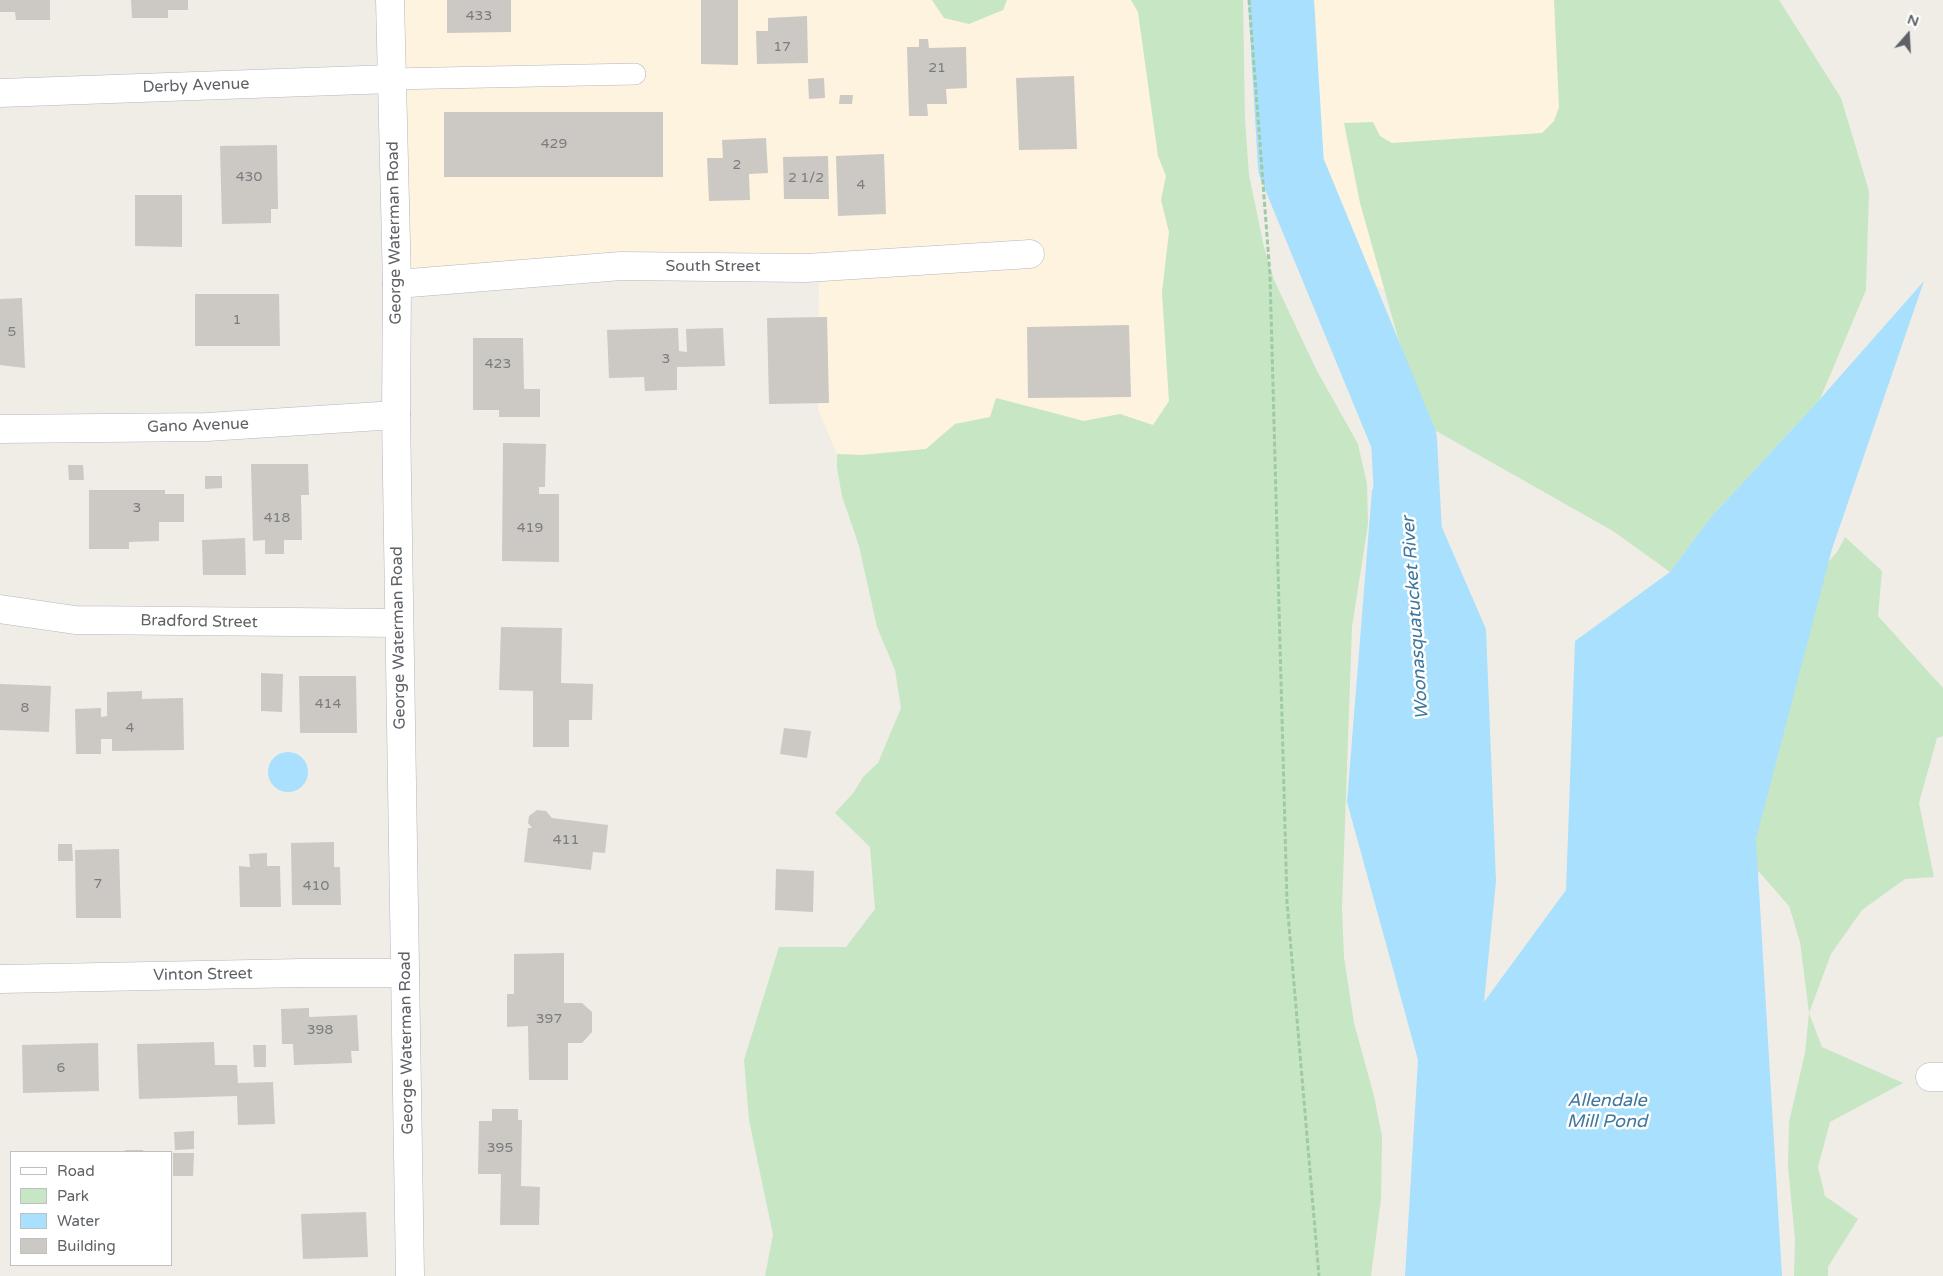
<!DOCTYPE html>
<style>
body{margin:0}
#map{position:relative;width:1943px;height:1276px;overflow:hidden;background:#f0ede7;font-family:"Varela Round",sans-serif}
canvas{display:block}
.legend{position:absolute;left:10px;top:1151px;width:162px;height:115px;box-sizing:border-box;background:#fff;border:1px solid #bfc0c2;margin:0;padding:6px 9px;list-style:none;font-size:15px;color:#5e6266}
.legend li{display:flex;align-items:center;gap:10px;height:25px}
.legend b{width:25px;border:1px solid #bfc0c2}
.north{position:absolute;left:1883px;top:10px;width:50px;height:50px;-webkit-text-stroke:4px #fff;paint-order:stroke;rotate:19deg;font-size:14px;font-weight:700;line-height:20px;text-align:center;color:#5e6266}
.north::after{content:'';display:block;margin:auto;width:18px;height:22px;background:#5e6266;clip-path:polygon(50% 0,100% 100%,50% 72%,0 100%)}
</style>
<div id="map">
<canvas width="1943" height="1276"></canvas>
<ul class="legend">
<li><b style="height:6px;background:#fff"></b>Road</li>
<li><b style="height:14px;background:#c7e6c4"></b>Park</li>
<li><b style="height:14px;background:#a9e0fd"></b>Water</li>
<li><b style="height:14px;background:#ccc8c4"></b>Building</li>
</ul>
<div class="north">N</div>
</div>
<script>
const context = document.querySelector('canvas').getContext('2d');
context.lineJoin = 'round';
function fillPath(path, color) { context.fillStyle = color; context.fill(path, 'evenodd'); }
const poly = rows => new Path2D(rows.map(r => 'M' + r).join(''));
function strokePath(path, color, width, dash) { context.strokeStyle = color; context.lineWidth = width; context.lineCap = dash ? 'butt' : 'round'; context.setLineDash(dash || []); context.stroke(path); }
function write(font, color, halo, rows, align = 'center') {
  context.font = font + ' "Varela Round",sans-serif'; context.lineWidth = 5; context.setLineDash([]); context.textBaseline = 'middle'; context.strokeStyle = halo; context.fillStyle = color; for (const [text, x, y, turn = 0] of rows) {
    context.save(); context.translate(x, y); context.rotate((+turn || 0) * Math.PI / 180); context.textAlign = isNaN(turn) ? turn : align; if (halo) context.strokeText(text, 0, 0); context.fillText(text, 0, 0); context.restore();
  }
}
const commercial = poly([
 [386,0,932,0,944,18,1003,10,1007,0,1131,0,1138,12,1158,156,1166,176,1161,200,1169,232,1162,292,1169,401,1153,426,1120,414,1084,421,997,398,991,417,955,424,926,449,861,455,837,454,818,410,819,274,391,280],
 [1289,0,1726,0,1387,290,1328,268,1321,268,1316,258,1308,208,1293,141,1288,104]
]);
const green = poly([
 [932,0,1007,0,1003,10,969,24,944,18],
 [1131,0,1243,0,1245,120,1249,175,1264,247,1274,280,1316,369,1358,444,1367,484,1368,524,1352,627,1342,908,1344,957,1354,1023,1374,1096,1382,1136,1381,1199,1371,1276,765,1276,773,1235,749,1120,744,1060,779,947,846,947,875,909,870,847,835,813,854,792,863,777,878,763,901,708,895,670,877,627,859,546,842,496,837,468,837,454,861,455,926,449,955,424,990,417,996,398,1084,421,1120,414,1153,425,1169,401,1162,292,1169,232,1161,200,1166,176,1158,156,1138,12],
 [1554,0,1779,0,1841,98,1869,191,1866,290,1820,399,1711,517,1670,572,1613,531,1422,423,1360,203,1344,123,1373,122,1380,136,1392,143,1542,133,1554,121,1559,107],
 [1845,537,1882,571,1878,616,1943,688,1943,736,1937,738,1919,803,1934,877,1905,879,1862,910,1831,954,1809,1013,1822,1047,1903,1083,1830,1122,1818,1167,1825,1196,1858,1219,1828,1267,1828,1276,1794,1276,1795,1239,1788,1167,1789,1122,1805,1053,1809,1013,1800,942,1789,906,1761,874,1724,840,1811,583,1837,552]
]);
const water = poly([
 [1924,281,1832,549,1756,839,1782,1276,1405,1276,1418,1060,1347,802,1372,490,1404,440,1486,629,1496,881,1484,1002,1566,890,1575,641,1670,572,1711,517,1820,399],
 '268 772a20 20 0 1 1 40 0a20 20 0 1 1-40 0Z'
]);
const river = poly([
 [1281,0,1291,166,1404,440,1409,533]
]);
const building = poly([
 [0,0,50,0,50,20,16,20,15,12,0,12],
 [131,0,188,0,188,10,168,10,168,18,132,18],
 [447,0,511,0,511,32,447,33],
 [701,0,738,0,738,65,701,64],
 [807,16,808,63,757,64,756,31,768,31,768,18],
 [919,39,928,39,929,48,966,47,967,88,946,89,947,104,927,104,928,116,909,116,907,47,919,47],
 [1074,76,1077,149,1019,150,1016,78],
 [824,78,825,98,809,99,808,79],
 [840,95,853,95,852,104,839,104],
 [444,112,663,112,663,177,444,177],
 [766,138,768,173,749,174,750,200,709,201,707,158,723,158,722,140],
 [277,145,278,209,271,209,271,223,222,224,220,146],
 [884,154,886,214,838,216,836,156],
 [828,156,829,199,784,199,783,157],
 [135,195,182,195,182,247,135,246],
 [195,294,279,294,280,346,195,346],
 [22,298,25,368,0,365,0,299],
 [827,317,829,403,769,404,767,318],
 [1129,325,1131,397,1028,398,1027,327],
 [678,328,679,351,687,352,686,329,723,328,725,366,677,367,677,390,645,391,644,377,609,378,607,330],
 [473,338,523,338,524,389,540,389,540,417,499,417,499,410,473,410],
 [503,443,546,444,545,487,539,487,539,494,559,494,559,562,502,561],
 [251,464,308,464,309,495,301,495,302,540,284,540,284,554,265,554,265,540,253,541],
 [68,465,83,465,84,480,69,480],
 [205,476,222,476,222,488,205,489],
 [89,490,165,490,165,494,184,494,184,522,159,522,159,541,129,542,129,549,89,549],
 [245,538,246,575,203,575,202,540],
 [501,627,562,628,561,683,593,684,592,720,569,720,569,747,533,747,533,691,499,690],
 [261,673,283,674,282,712,261,711],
 [299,676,356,676,357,733,300,733],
 [0,684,51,686,49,732,0,730],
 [142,691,142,699,183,698,184,750,112,751,112,739,101,739,101,754,76,754,75,709,101,708,101,717,107,716,107,692],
 [784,728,811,731,807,758,780,754],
 [537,810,546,811,552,818,608,825,605,853,593,852,591,870,524,862,528,828,532,828,528,823,529,816],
 [334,842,334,867,340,867,341,905,292,905,291,843],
 [58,844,72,844,73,861,58,861],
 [119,849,121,918,76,918,75,850],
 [267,853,267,866,280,866,281,907,240,907,239,866,250,867,249,854],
 [776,869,814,871,813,912,775,910],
 [564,953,564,1003,582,1003,592,1012,592,1032,582,1043,568,1043,568,1080,529,1080,528,1026,507,1027,507,994,514,994,514,954],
 [309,1008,309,1017,357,1015,359,1051,351,1051,352,1063,294,1065,293,1044,282,1044,281,1009],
 [214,1042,215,1065,237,1065,238,1083,273,1082,275,1124,238,1125,237,1096,139,1099,137,1044],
 [98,1043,99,1091,23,1093,22,1045],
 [253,1045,266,1045,266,1067,254,1067],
 [492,1109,518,1109,518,1120,522,1120,521,1186,540,1187,539,1225,500,1225,501,1174,478,1174,479,1121,492,1121],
 [194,1131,194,1149,175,1150,174,1132],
 [125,1150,143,1150,143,1152,125,1152],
 [173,1153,194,1153,193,1176,173,1176],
 [366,1212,368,1257,303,1259,301,1214]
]);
const path = poly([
 [1249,0,1270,275,1287,902,1319,1276]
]);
const service = poly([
 [391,79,635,74]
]);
const minor = poly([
 [0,93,391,79],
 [397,284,621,266,806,268,1030,254],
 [0,429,207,427,396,415],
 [0,609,75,620,399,623],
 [0,979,302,973,405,973],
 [1930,1077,1943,1077]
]);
const secondary = poly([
 [390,0,397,284,396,415,410,1276]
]);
const numberNames = [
 ["433",479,16],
 ["17",782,47],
 ["21",937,68],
 ["429",554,144],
 ["2",737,165],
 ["430",249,177],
 ["2 1/2",806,178],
 ["4",861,185],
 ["1",237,320],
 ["5",12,332],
 ["3",666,359],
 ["423",498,364],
 ["3",137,508],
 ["418",277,518],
 ["419",530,528],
 ["414",328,704],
 ["8",25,708],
 ["4",130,728],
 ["411",566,840],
 ["7",98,884],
 ["410",316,886],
 ["397",549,1019],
 ["398",320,1030],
 ["6",61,1068],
 ["395",500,1148]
];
const streetNames = [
 ["Derby Avenue",196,86,-2],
 ["George Waterman Road",395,233,-91],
 ["South Street",713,267],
 ["Gano Avenue",198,426,-2],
 ["Bradford Street",199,622,1],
 ["George Waterman Road",399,638,-91],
 ["Vinton Street",203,975,-1],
 ["George Waterman Road",407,1043,-91]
];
const waterNames = [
 ["Woonasquatucket River",1416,618,-94],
 ["Allendale",1607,1101],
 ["Mill Pond",1607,1122]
];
fillPath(commercial, '#fdf3de');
fillPath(green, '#c7e6c4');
fillPath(water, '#a9e0fd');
strokePath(river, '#a9e0fd', 66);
fillPath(building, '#ccc8c4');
strokePath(service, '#b4b7bb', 22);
strokePath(minor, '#b4b7bb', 29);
strokePath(secondary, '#b3b6bb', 29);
strokePath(path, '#9ecaa6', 3, [5, 2.5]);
strokePath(service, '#fff', 21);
strokePath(minor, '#fff', 28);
strokePath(secondary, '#fff', 28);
write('14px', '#7a7c7e', null, numberNames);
write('16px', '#5e6266', '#fff', streetNames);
write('italic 18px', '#3f779e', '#fff', waterNames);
</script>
